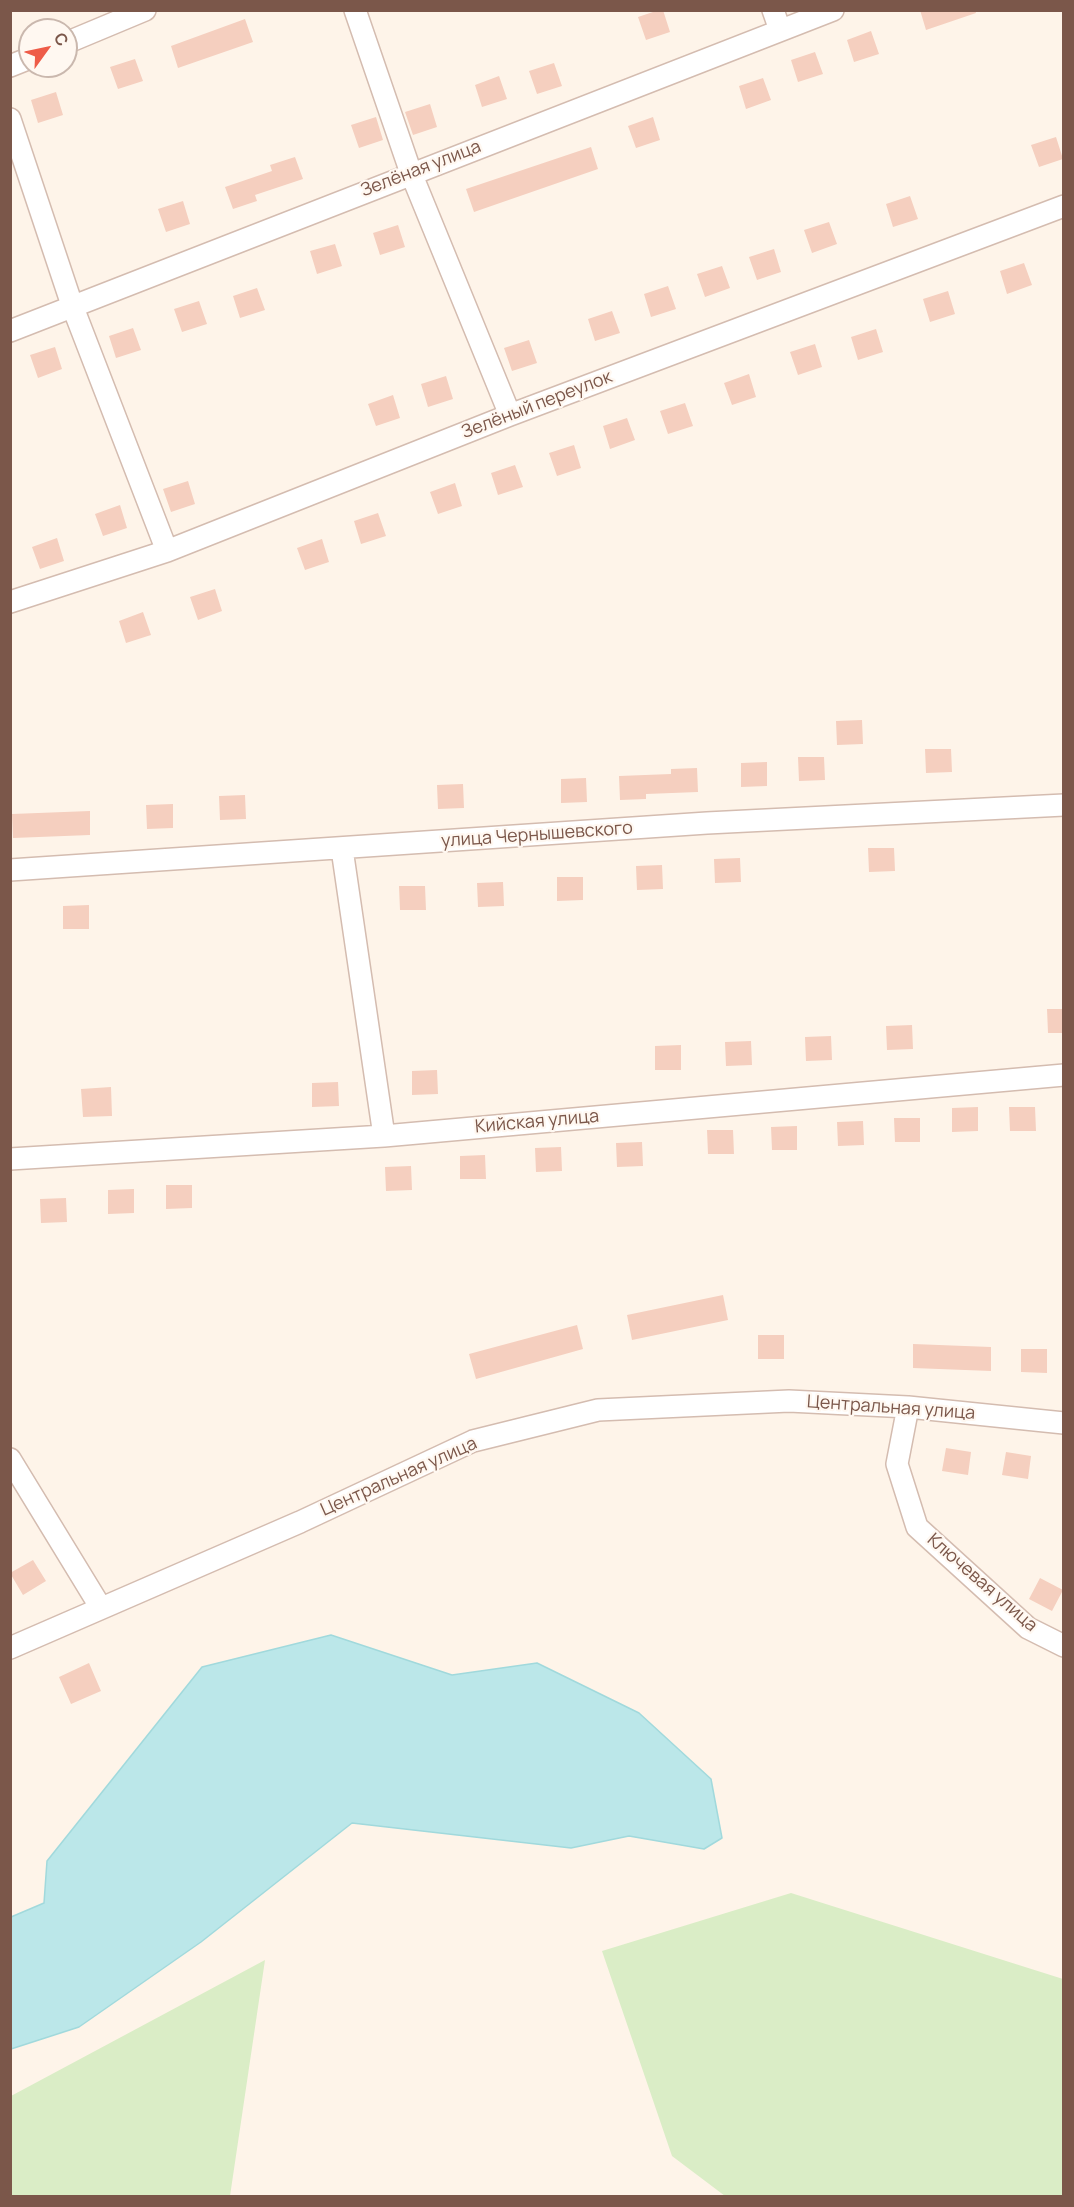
<!DOCTYPE html>
<meta charset="utf-8">
<style>
body{margin:0}
#map{position:relative;width:1074px;height:2207px;overflow:hidden;background:#fef4e9;font-family:Manrope,sans-serif}
canvas{display:block}
.frame{position:absolute;inset:0;border:12px solid #7b574a;pointer-events:none}
.north{position:absolute;left:18px;top:18px;width:60px;height:60px;box-sizing:border-box;background:#fff8f1;border:2px solid #cab8ae;border-radius:50%;rotate:57deg;font-size:16px;font-weight:700;line-height:24px;text-align:center;color:#7b574a}
.north::after{content:'';display:block;margin:auto;width:21px;height:27px;background:#ee5c48;clip-path:polygon(50% 0,100% 100%,50% 72%,0 100%)}
</style>
<div id="map">
<canvas width="1074" height="2207"></canvas>
<div class="frame"></div>
<div class="north">С</div>
</div>
<script>
const context = document.querySelector('canvas').getContext('2d');
context.lineJoin = 'round';
function fillPath(path, color) { context.fillStyle = color; context.fill(path, 'evenodd'); }
const poly = rows => new Path2D(rows.map(r => 'M' + r).join(''));
function strokePath(path, color, width, dash) { context.strokeStyle = color; context.lineWidth = width; context.lineCap = dash ? 'butt' : 'round'; context.setLineDash(dash || []); context.stroke(path); }
function write(font, color, halo, rows, align = 'center') {
  context.font = font + ' Manrope,sans-serif'; context.lineWidth = 4.5; context.setLineDash([]); context.textBaseline = 'middle'; context.strokeStyle = halo; context.fillStyle = color; for (const [text, x, y, turn = 0] of rows) {
    context.save(); context.translate(x, y); context.rotate((+turn || 0) * Math.PI / 180); context.textAlign = isNaN(turn) ? turn : align; if (halo) context.strokeText(text, 0, 0); context.fillText(text, 0, 0); context.restore();
  }
}
const green = poly([
 [791,1893,1063,1979,1063,2196,725,2196,672,2156,602,1951],
 [265,1960,230,2196,11,2196,11,2096]
]);
const water = poly([
 [331,1635,452,1675,537,1663,639,1713,711,1779,722,1838,704,1849,629,1836,571,1848,352,1823,201,1942,79,2027,11,2049,11,1917,44,1903,47,1861,202,1667,331,1635]
]);
const building = poly([
 [659,10,663,10,670,32,646,40,638,17],
 [920,10,975,10,976,13,926,30],
 [245,19,253,42,178,68,171,46],
 [871,31,879,54,854,62,847,40],
 [815,52,823,74,798,82,791,60],
 [135,59,143,81,118,89,110,67],
 [554,63,562,86,537,94,529,71],
 [499,76,507,99,482,107,475,85],
 [763,78,771,100,746,109,739,86],
 [56,92,63,115,38,123,31,100],
 [430,104,437,127,413,135,405,112],
 [376,117,383,140,359,148,351,125],
 [653,117,660,140,636,148,628,126],
 [1056,137,1063,159,1039,167,1031,145],
 [591,147,598,169,474,212,466,189],
 [295,157,303,179,255,195,257,201,233,209,225,187,272,171,270,165],
 [910,196,918,219,893,227,886,204],
 [183,201,190,224,166,232,158,209],
 [829,222,837,244,812,253,804,230],
 [398,225,405,247,380,255,373,233],
 [335,244,342,266,317,274,310,251],
 [774,249,781,272,757,280,749,257],
 [1024,263,1032,285,1007,294,1000,271],
 [722,266,730,288,705,297,697,274],
 [668,286,676,309,651,317,644,294],
 [257,288,265,310,240,318,233,296],
 [948,291,955,314,930,322,923,299],
 [199,301,207,324,182,332,174,309],
 [612,311,620,333,595,341,588,319],
 [133,328,141,350,116,358,109,336],
 [876,329,883,352,858,360,851,337],
 [529,340,537,363,512,371,504,348],
 [815,344,822,367,798,375,790,352],
 [55,347,62,369,38,378,30,355],
 [749,374,756,397,732,405,724,383],
 [446,376,453,399,428,407,421,384],
 [393,395,400,418,376,426,368,404],
 [685,403,693,426,668,434,660,411],
 [627,418,635,440,610,449,603,426],
 [574,445,581,468,557,476,549,453],
 [515,465,523,487,498,495,491,473],
 [188,481,195,504,171,512,163,489],
 [455,483,462,506,438,514,430,492],
 [120,505,127,528,103,536,95,514],
 [378,513,386,536,361,544,354,521],
 [57,538,64,561,40,569,32,547],
 [322,539,329,562,305,570,297,548],
 [215,589,222,611,198,620,190,597],
 [143,612,151,635,126,643,119,621],
 [862,720,863,744,837,745,836,721],
 [925,749,951,749,952,772,926,773],
 [798,757,824,757,825,780,799,781],
 [767,762,767,786,741,787,741,763],
 [697,768,698,792,646,794,646,799,620,800,619,776,671,774,671,769],
 [586,778,587,802,561,803,561,779],
 [463,784,464,808,438,809,437,785],
 [245,795,246,819,220,820,219,796],
 [173,804,173,828,147,829,146,805],
 [90,811,90,835,13,838,12,814],
 [868,848,894,848,895,871,869,872],
 [740,858,741,882,715,883,714,859],
 [662,865,663,889,637,890,636,866],
 [557,877,583,877,583,900,557,901],
 [503,882,504,906,478,907,477,883],
 [399,886,425,886,426,910,400,910],
 [89,905,89,929,63,929,63,906],
 [1047,1009,1064,1009,1064,1033,1048,1033],
 [912,1025,913,1049,887,1050,886,1026],
 [831,1036,832,1060,806,1061,805,1037],
 [751,1041,752,1065,726,1066,725,1042],
 [681,1045,681,1070,655,1070,655,1046],
 [437,1070,438,1094,412,1095,412,1071],
 [338,1082,339,1106,312,1107,312,1083],
 [111,1087,112,1116,83,1117,81,1089],
 [978,1107,978,1131,952,1132,952,1108],
 [1009,1107,1035,1107,1036,1131,1010,1131],
 [894,1118,920,1118,920,1142,895,1142],
 [863,1121,864,1145,838,1146,837,1122],
 [797,1126,797,1150,772,1150,771,1127],
 [707,1130,733,1130,734,1154,708,1154],
 [642,1142,643,1166,617,1167,616,1143],
 [561,1147,562,1171,536,1172,535,1148],
 [485,1155,486,1179,460,1179,460,1156],
 [411,1166,412,1190,386,1191,385,1167],
 [166,1185,192,1185,192,1208,166,1209],
 [134,1189,134,1213,108,1214,108,1190],
 [66,1198,67,1222,41,1223,40,1199],
 [723,1295,728,1320,632,1340,627,1315],
 [577,1325,583,1349,476,1379,469,1354],
 [758,1335,784,1335,784,1359,758,1359],
 [913,1344,991,1347,991,1371,913,1368],
 [1021,1349,1047,1349,1047,1373,1021,1372],
 [946,1448,971,1452,968,1475,942,1471],
 [1006,1452,1031,1456,1028,1479,1002,1475],
 [33,1560,46,1581,23,1595,10,1573],
 [1040,1578,1063,1590,1052,1611,1029,1599],
 [89,1663,101,1691,71,1704,59,1677]
]);
const minor = poly([
 [355,10,411,173,510,415],
 [773,10,780,30],
 [66,43,145,10],
 [10,66,30,58],
 [10,119,72,305,167,551],
 [10,331,833,10],
 [10,602,167,551,510,415,1064,206],
 [342,849,384,1136],
 [10,870,707,823,1064,805],
 [10,1159,384,1136,1064,1075],
 [908,1407,897,1464,917,1527,1028,1628,1064,1646],
 [10,1459,101,1608],
 [10,1648,300,1522,473,1441,598,1410,789,1401,908,1407,1064,1423]
]);
const streetNames = [
 ["Зелёная улица",421,169,-21],
 ["Зелёный переулок",537,405,-21],
 ["улица Чернышевского",537,835,-4],
 ["Кийская улица",537,1122,-5],
 ["Центральная улица",891,1408,4],
 ["Центральная улица",399,1477,-24],
 ["Ключевая улица",982,1583,41]
];
fillPath(green, '#daedc6');
fillPath(water, '#bbe7e9');
strokePath(water, '#a1d9dc', 1.5);
fillPath(building, '#f5cfbf');
strokePath(minor, '#d4bcb0', 24);
strokePath(minor, '#fff', 21);
write('18px', '#7b574a', '#fff8f1', streetNames);
</script>
